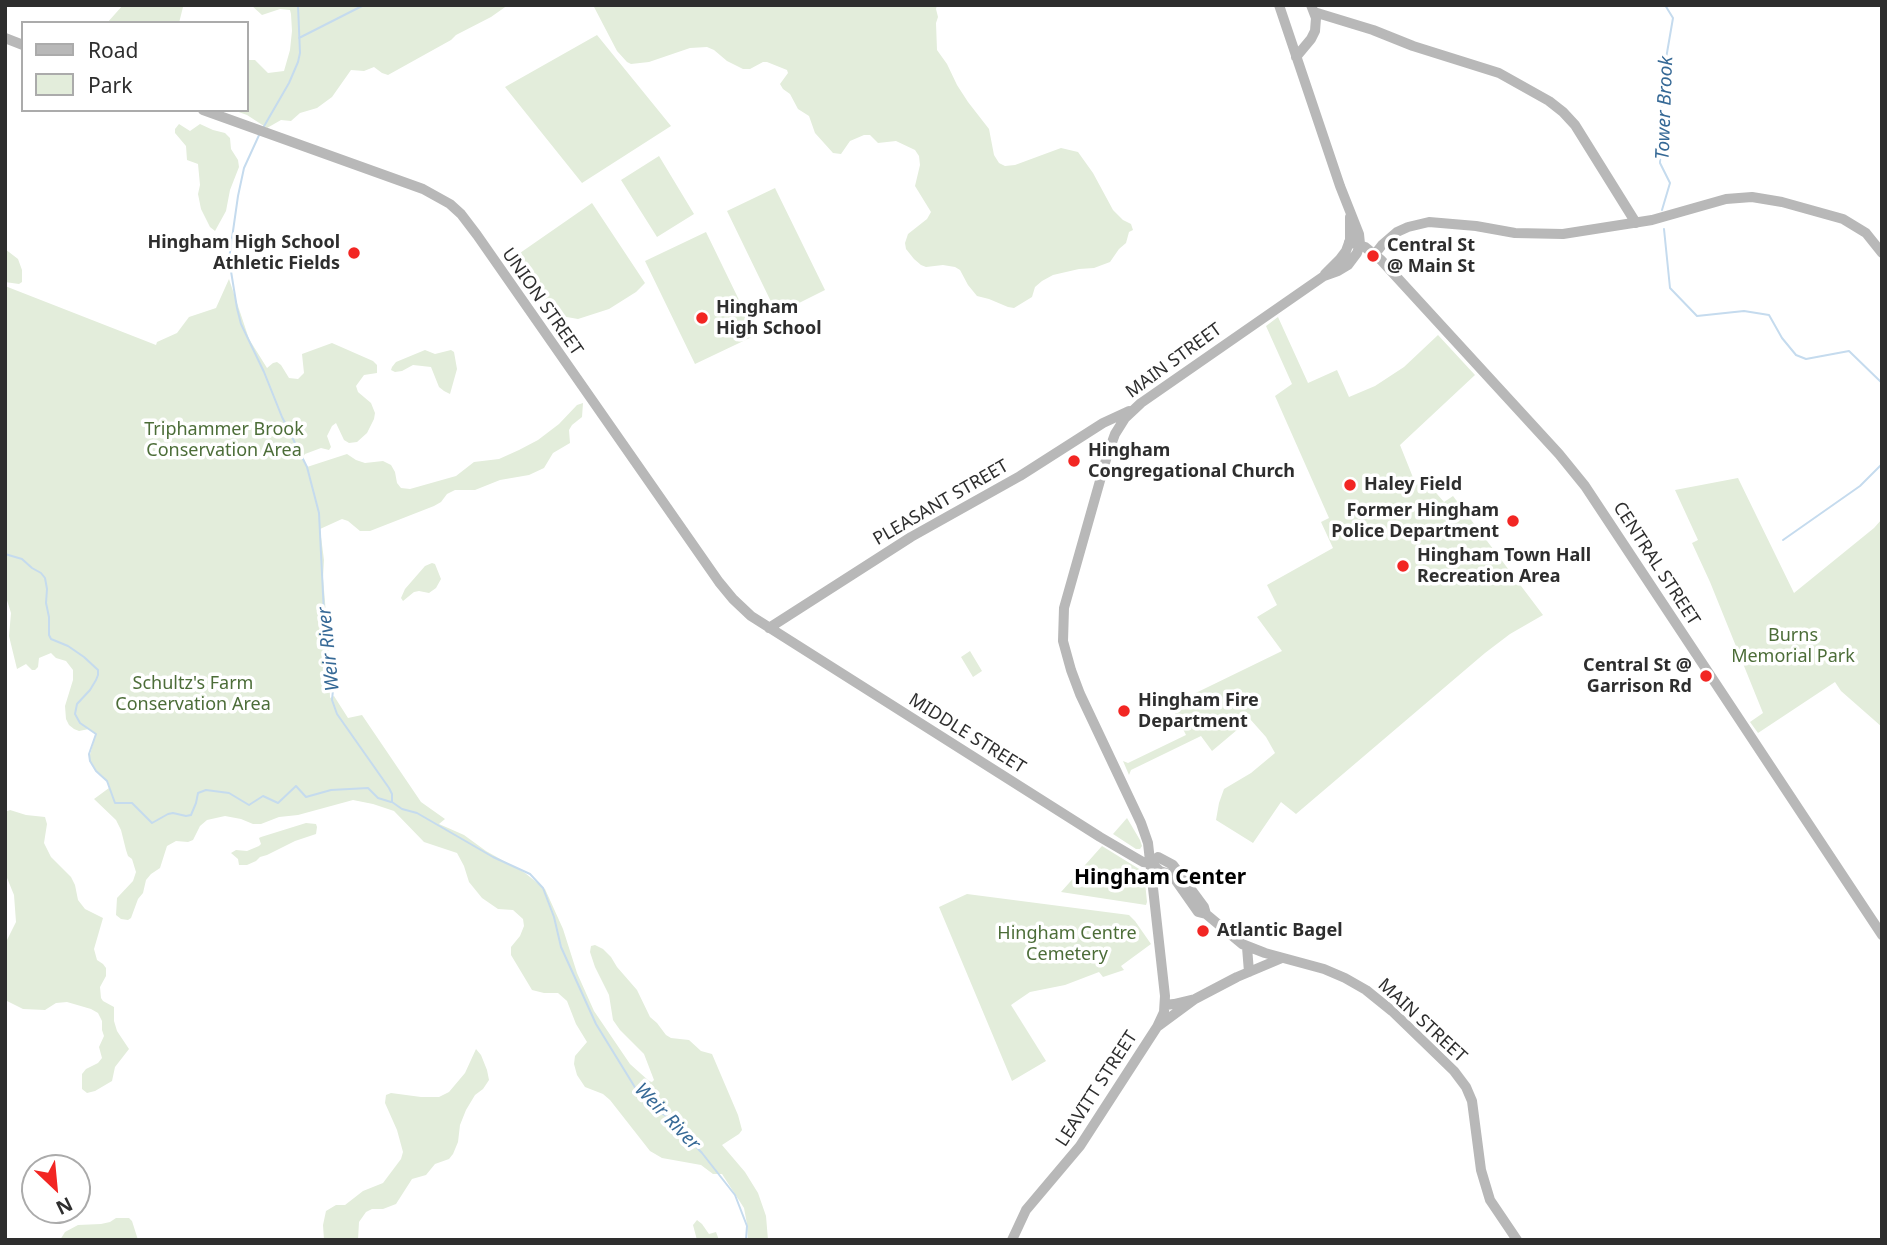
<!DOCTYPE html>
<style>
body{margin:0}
#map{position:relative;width:1887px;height:1245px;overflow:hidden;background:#fff;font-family:"Noto Sans",sans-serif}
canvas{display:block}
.frame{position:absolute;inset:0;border:7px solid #2e2e2e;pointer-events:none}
.legend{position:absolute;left:21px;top:21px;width:228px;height:91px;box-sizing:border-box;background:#fff;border:2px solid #ababab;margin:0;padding:9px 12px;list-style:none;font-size:21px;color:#2e2e2e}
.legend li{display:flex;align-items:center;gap:14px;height:35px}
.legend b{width:35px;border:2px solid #ababab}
.north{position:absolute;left:21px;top:1154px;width:70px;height:70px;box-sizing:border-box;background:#fff;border:2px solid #ababab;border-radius:50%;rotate:154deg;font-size:19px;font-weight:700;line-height:28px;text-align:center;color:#2e2e2e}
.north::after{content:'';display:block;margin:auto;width:24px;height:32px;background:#f22623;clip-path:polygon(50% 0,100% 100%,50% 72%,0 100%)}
</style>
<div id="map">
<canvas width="1887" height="1245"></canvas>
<div class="frame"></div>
<ul class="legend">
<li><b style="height:9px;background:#b8b8b8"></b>Road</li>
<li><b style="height:19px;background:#e3eddb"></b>Park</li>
</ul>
<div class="north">N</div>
</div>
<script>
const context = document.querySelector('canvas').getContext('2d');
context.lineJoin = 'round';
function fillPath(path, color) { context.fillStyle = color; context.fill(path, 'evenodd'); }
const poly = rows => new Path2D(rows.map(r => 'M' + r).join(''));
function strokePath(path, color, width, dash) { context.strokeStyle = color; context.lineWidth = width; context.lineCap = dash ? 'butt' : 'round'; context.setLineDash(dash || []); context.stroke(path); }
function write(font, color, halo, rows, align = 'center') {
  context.font = font + ' "Noto Sans",sans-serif'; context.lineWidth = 7; context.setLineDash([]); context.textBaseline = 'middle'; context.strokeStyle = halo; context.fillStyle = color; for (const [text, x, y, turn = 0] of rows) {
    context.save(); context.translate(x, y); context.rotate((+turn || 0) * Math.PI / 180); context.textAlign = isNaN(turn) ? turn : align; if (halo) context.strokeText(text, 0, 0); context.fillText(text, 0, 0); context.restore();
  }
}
const green = poly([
 [123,5,183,5,183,7,179,23,107,23],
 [251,5,508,5,491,17,456,35,451,40,388,75,382,73,374,67,364,71,351,70,332,97,317,108,300,113,291,121,281,120,267,128,247,115,233,110,247,110,247,85,249,79,247,61,249,60,255,60,268,73,284,71,290,50,292,31,291,14,290,10,280,9,262,15],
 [593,5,937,5,936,9,938,17,936,23,937,50,947,64,957,85,968,102,989,129,994,155,999,163,1005,166,1015,165,1061,148,1078,152,1093,173,1113,210,1123,220,1131,224,1133,230,1129,232,1126,243,1119,249,1110,262,1094,268,1079,269,1053,275,1042,281,1035,287,1032,297,1014,308,1008,307,989,299,977,296,968,285,960,270,955,267,943,265,926,267,921,265,914,259,906,249,905,243,908,234,927,219,931,212,915,186,920,165,919,156,915,150,896,141,878,143,870,135,864,135,850,141,841,154,833,153,815,133,809,116,798,109,790,94,783,89,780,84,788,73,787,70,767,62,763,62,750,69,743,69,727,61,714,50,707,47,690,48,649,62,631,64,627,62,617,51],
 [597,35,671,126,582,183,505,87],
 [179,124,190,131,200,124,213,130,225,133,230,138,231,149,238,160,239,167,230,190,226,211,215,231,210,227,201,209,198,194,200,185,198,164,187,160,186,146,175,133,175,129],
 [659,156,694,214,657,237,621,180],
 [775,188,825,290,777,314,727,211],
 [592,203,645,283,636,292,609,309,578,319,561,316,507,262],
 [706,232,756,335,695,364,645,261],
 [5,249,18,259,22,270,22,282,19,284,5,282],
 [229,279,249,339,267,368,273,363,277,362,281,365,289,378,298,379,304,373,302,354,332,343,373,361,377,365,377,373,364,375,356,386,358,392,371,403,375,413,374,419,367,433,357,442,349,443,344,440,336,423,332,426,327,436,331,447,329,450,321,448,305,454,303,457,307,467,347,454,356,460,365,463,383,461,391,465,395,472,397,483,401,488,410,489,456,476,474,462,499,459,519,450,538,440,559,424,577,405,583,403,582,417,572,425,569,430,570,443,553,453,544,468,529,475,500,480,475,490,455,490,447,494,441,502,434,506,370,531,360,531,348,521,342,519,320,529,324,560,323,578,328,637,330,698,334,696,348,718,362,715,421,802,445,819,439,824,464,835,486,851,525,873,545,889,563,929,577,973,594,1011,630,1064,649,1081,652,1082,654,1080,644,1054,620,1030,613,1020,609,995,595,967,590,952,591,946,595,945,603,949,611,957,617,967,637,990,650,1017,657,1023,666,1035,671,1038,689,1040,701,1051,712,1054,738,1115,742,1130,739,1134,722,1145,745,1172,758,1193,766,1216,768,1240,748,1240,747,1224,744,1208,722,1174,713,1174,701,1165,662,1158,650,1151,610,1100,603,1094,585,1087,577,1075,574,1064,575,1056,587,1042,576,1024,567,1001,558,993,544,993,532,990,511,955,511,947,520,936,524,926,523,919,513,910,498,909,482,898,469,882,464,866,457,853,424,842,394,811,373,804,353,800,298,815,279,817,261,824,253,824,241,819,225,816,207,820,200,826,193,840,188,842,176,841,167,846,160,868,151,874,146,880,143,893,138,899,131,918,128,920,121,919,116,915,117,898,133,881,136,872,132,859,128,856,126,850,121,830,116,820,94,799,109,788,107,781,96,771,89,758,96,734,89,729,79,731,74,729,69,725,66,719,65,706,73,680,73,670,66,661,56,658,51,653,39,658,38,667,35,670,32,670,26,664,17,669,9,636,11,613,6,597,5,577,5,286,156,345,157,342,177,333,189,317,216,308],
 [1278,317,1308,383,1337,370,1349,397,1375,386,1404,367,1438,335,1475,375,1400,445,1416,485,1424,479,1444,502,1453,496,1543,615,1510,634,1485,653,1296,814,1281,802,1253,843,1216,820,1219,803,1224,789,1251,773,1275,753,1266,737,1250,719,1212,751,1201,736,1131,770,1129,775,1123,761,1128,763,1186,735,1171,705,1282,651,1257,617,1277,605,1267,585,1333,548,1321,522,1329,518,1275,396,1292,384,1266,326],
 [425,350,435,354,451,350,454,352,457,369,450,394,444,391,439,387,431,367,413,365,402,371,395,372,391,370,392,367,396,362],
 [1738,478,1794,593,1874,528,1882,519,1882,727,1841,691,1835,682,1758,733,1750,722,1763,713,1710,582,1692,543,1698,540,1675,490],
 [432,563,435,564,441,579,436,588,429,593,419,591,414,592,403,601,401,598,405,589,425,566],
 [970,651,982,671,973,677,961,657],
 [10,810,26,815,45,817,47,824,44,843,51,857,71,877,75,885,78,900,85,909,103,918,94,949,97,960,103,964,106,968,106,976,100,987,101,998,103,1001,114,1007,114,1021,117,1031,129,1049,115,1067,112,1081,95,1091,87,1093,82,1089,82,1074,86,1069,98,1063,102,1058,99,1047,104,1036,102,1030,102,1021,98,1013,91,1009,67,1002,56,1003,45,1010,23,1009,5,1000,5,949,7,940,16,922,14,895,5,873,5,812],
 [1127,818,1140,840,1142,846,1140,849,1136,849,1113,834],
 [306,823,316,824,317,827,316,834,295,841,267,855,260,857,256,861,247,865,239,865,238,859,231,853,236,850,247,851,259,846,261,844,259,838,261,837],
 [1102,846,1144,872,1147,902,1146,905,1061,892],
 [967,894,1129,915,1135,921,1151,944,1121,966,1124,970,1103,977,1099,972,1065,985,1030,992,1011,1005,1046,1061,1012,1081,939,907],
 [476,1049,481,1055,487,1070,489,1080,483,1089,475,1095,466,1110,460,1125,458,1142,453,1154,449,1159,435,1164,426,1175,412,1179,396,1204,383,1209,372,1209,366,1212,359,1222,358,1240,324,1240,323,1225,326,1211,336,1205,345,1205,363,1191,383,1183,401,1159,403,1152,397,1130,385,1103,386,1095,391,1093,421,1097,439,1097,449,1092,465,1073],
 [116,1218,129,1218,132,1221,138,1240,60,1240,65,1232,78,1225,101,1224,110,1222],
 [697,1220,702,1224,709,1234,716,1232,719,1240,697,1240,693,1225]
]);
const stream = poly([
 [299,38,364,5],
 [263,128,289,83,298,62,300,53,298,5],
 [260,133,244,168,238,196,229,259,237,308,241,324,264,372,282,417,307,467,319,513,326,654,333,690,332,700,337,714,389,788,392,794,392,802,402,809,417,813,493,857,530,874,543,888,554,917,561,947,596,1024,636,1089,652,1108,668,1117,702,1153,735,1195,747,1226,746,1240],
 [1662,210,1670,183,1660,163,1663,76,1673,18,1665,5],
 [1664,229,1670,288,1697,316,1744,311,1769,315,1782,338,1796,355,1806,359,1849,351,1882,383],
 [1783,540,1860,486,1882,464],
 [5,554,22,559,32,568,41,573,45,578,47,589,46,603,49,617,49,635,51,639,68,646,84,657,98,670,98,675,96,680,90,690,77,704,75,714,80,723,96,734,89,754,90,761,96,771,107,781,115,803,132,803,152,823,168,814,173,813,186,816,191,815,196,803,198,793,206,790,229,793,249,805,263,796,278,803,296,786,306,797,331,790,368,788,378,798,391,802]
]);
const secondary = poly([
 [1314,12,1373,30,1413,46,1499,73,1549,101,1563,112,1575,125,1636,223],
 [5,38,23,45],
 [1296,57,1311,39,1315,31,1316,18,1311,5],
 [203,110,423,189,450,204,461,214,477,235,719,582,733,599,751,616,1100,837,1136,858,1143,862,1151,863,1160,871,1172,875,1198,912,1206,914,1242,944,1265,953,1324,969,1345,978,1366,990,1392,1011,1454,1071,1466,1087,1472,1101,1481,1170,1490,1200,1517,1240],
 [1349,242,1365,247,1381,260,1559,454,1585,486,1882,935],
 [1375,254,1382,245,1397,232,1408,227,1429,222,1476,226,1515,233,1563,234,1652,220,1726,199,1752,197,1782,202,1843,219,1866,233,1882,253],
 [1325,274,1340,259,1346,251,1350,240,1350,217],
 [769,628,911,537,1020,476,1103,423,1129,411],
 [1151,863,1158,857,1173,865,1204,907,1206,914],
 [1247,947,1249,972],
 [1165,1005,1174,1004,1195,999,1237,977,1282,958],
 [1157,1027,1164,1012,1165,996,1148,843,1141,823,1080,694,1071,670,1063,641,1064,608,1107,456,1115,434,1125,418,1141,403,1324,276,1338,271,1348,265,1357,253,1360,244,1359,234,1340,186,1279,5],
 [1012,1240,1026,1210,1080,1146,1157,1027,1195,999]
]);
const markers = [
 [354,253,7,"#f22623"],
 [1373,256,7,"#f22623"],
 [702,318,7,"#f22623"],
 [1074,461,7,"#f22623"],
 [1350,485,7,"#f22623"],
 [1513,521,7,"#f22623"],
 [1403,566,7,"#f22623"],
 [1706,676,7,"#f22623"],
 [1124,711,7,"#f22623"],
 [1203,931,7,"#f22623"]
];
const poiNames = [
 ["Hingham High School",340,243,"right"],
 ["Athletic Fields",340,264,"right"],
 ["Central St",1387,246],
 ["@ Main St",1387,267],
 ["Hingham",716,308],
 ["High School",716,329],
 ["Hingham",1088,451],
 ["Congregational Church",1088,472],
 ["Haley Field",1364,485],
 ["Former Hingham",1499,511,"right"],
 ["Police Department",1499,532,"right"],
 ["Hingham Town Hall",1417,556],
 ["Recreation Area",1417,577],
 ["Central St @",1692,666,"right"],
 ["Garrison Rd",1692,687,"right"],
 ["Hingham Fire",1138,701],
 ["Department",1138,722],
 ["Atlantic Bagel",1217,931]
];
const streetNames = [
 ["UNION STREET",542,302,55],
 ["MAIN STREET",1174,361,-36],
 ["PLEASANT STREET",941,503,-30],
 ["CENTRAL STREET",1656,564,57],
 ["MIDDLE STREET",967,734,32],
 ["MAIN STREET",1422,1021,43],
 ["LEAVITT STREET",1097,1089,-57]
];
const parkNames = [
 ["Triphammer Brook",224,430],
 ["Conservation Area",224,451],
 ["Burns",1793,636],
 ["Memorial Park",1793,657],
 ["Schultz's Farm",193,684],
 ["Conservation Area",193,705],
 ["Hingham Centre",1067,934],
 ["Cemetery",1067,955]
];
const waterNames = [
 ["Tower Brook",1665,108,-88],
 ["Weir River",329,649,-96],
 ["Weir River",667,1117,46]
];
const quarterNames = [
 ["Hingham Center",1160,878]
];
fillPath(green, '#e3eddb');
strokePath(stream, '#c5dbee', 2);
strokePath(secondary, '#b8b8b8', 10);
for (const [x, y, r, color] of markers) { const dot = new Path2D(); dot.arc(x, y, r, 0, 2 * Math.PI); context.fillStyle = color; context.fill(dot); strokePath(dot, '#fff', 2.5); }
write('bold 18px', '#2e2e2e', '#fff', poiNames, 'left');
write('18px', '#2e2e2e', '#fff', streetNames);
write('18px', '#4c6d38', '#fff', parkNames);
write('italic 19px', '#366996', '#fff', waterNames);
write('bold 21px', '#000', '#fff', quarterNames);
</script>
